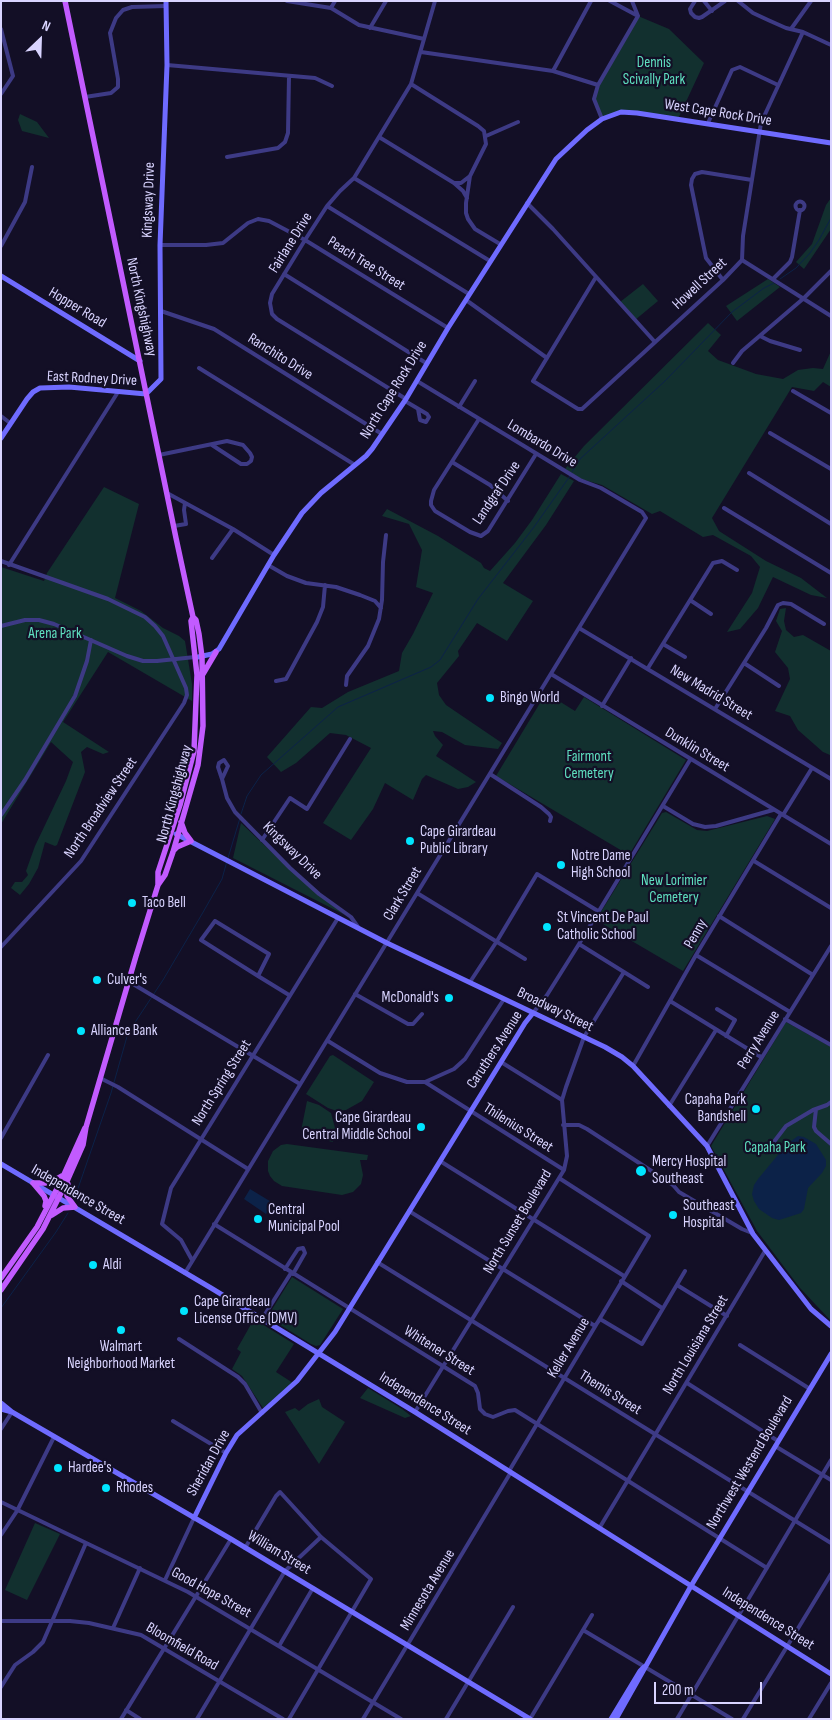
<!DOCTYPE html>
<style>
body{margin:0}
#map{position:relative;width:832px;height:1720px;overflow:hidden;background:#130f26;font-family:"Sofia Sans Condensed",sans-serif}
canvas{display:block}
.frame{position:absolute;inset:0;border:2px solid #d9d4ff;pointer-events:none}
.north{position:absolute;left:15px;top:15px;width:50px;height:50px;-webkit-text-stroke:4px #130f26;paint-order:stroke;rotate:24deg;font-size:14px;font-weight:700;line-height:20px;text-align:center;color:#d9d4ff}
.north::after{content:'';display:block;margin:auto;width:18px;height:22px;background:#d9d4ff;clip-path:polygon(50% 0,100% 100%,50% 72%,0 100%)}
.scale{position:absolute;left:654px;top:1682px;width:108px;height:22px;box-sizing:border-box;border:2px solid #d9d4ff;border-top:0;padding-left:6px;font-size:15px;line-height:18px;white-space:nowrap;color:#d9d4ff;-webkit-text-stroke:4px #130f26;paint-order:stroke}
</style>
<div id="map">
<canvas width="832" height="1720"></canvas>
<div class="frame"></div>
<div class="north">N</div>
<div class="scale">200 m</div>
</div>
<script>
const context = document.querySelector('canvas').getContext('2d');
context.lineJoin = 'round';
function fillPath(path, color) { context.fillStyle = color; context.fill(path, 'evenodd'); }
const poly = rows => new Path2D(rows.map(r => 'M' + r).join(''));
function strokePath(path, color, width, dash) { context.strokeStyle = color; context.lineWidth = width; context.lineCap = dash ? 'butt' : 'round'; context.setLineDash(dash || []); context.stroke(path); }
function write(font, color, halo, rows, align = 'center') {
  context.font = font + ' "Sofia Sans Condensed",sans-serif'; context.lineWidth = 4.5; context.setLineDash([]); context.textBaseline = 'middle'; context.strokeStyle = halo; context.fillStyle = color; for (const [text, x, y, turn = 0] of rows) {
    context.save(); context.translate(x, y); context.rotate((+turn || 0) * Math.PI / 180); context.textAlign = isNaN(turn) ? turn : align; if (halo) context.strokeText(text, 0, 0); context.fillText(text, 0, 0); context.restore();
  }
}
const green = poly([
 [638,16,669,29,704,63,678,119,621,112,602,119,594,99,598,85],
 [20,114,37,122,49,138,22,131,18,120],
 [831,198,831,229,804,269,796,262,812,244,826,205],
 [768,279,780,287,737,321,726,306],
 [643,284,658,301,635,320,620,302],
 [708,323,721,335,708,351,718,360,756,374,783,379,798,370,813,368,823,369,831,351,831,387,823,382,814,391,792,387,712,518,719,531,766,561,801,578,827,598,811,595,773,577,758,608,740,629,727,632,752,593,760,567,751,556,713,535,703,537,660,511,652,514,602,485,581,479,565,469,584,446],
 [561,474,574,481,546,525,503,583,533,601,507,641,477,623,458,651,459,656,437,683,439,695,446,705,502,743,498,749,465,745,442,732,433,731,435,736,443,745,436,756,476,782,468,787,458,789,426,775,422,779,413,800,385,783,373,809,351,840,323,823,371,748,346,735,330,733,296,763,281,772,267,757,311,707,322,708,348,692,399,671,402,653,413,634,433,593,416,587,422,550,409,524,382,516,387,509,438,536,481,563,484,568,490,571,515,543,532,520],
 [104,487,139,504,115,598,141,611,163,628,179,636,185,641,192,684,192,701,108,652,63,722,109,752,103,754,87,747,81,752,85,772,57,845,55,846,45,842,38,868,29,884,20,895,11,888,15,882,22,882,28,875,26,871,35,846,66,781,73,762,51,742,1,824,1,567,44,581,47,573],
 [786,608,784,621,786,630,794,637,803,635,831,651,830,755,823,752,798,730,790,716,775,711,790,679,788,668,775,652,782,631,776,621,780,609],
 [546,693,575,711,584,697,686,760,629,855,496,776],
 [666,812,697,830,707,831,767,816,775,819,683,971,596,920,662,813],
 [241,823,297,876,345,915,233,858],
 [786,1022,831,1047,831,1321,800,1288,757,1231,711,1146],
 [333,1055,374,1082,362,1101,346,1110,337,1111,328,1108,306,1094,330,1056],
 [307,1101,319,1105,331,1113,335,1128,333,1142,304,1135,301,1131],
 [287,1144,368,1155,367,1160,360,1160,363,1175,361,1184,353,1192,342,1195,282,1186,274,1181,270,1176,268,1171,268,1161,273,1151,281,1145],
 [292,1277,343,1309,320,1345,316,1346,311,1344,269,1318,268,1316],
 [254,1319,294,1344,276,1372,293,1383,263,1408,242,1376,232,1369,241,1352,237,1349],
 [368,1388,402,1409,411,1416,405,1418,360,1398],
 [319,1399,322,1407,345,1422,319,1464,285,1412,295,1408,299,1411,308,1404],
 [35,1523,60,1534,27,1600,5,1590]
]);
const water = poly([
 [798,1136,804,1137,816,1144,826,1160,826,1166,822,1173,808,1188,804,1209,801,1213,779,1220,772,1218,759,1209,754,1201,752,1194,754,1185,758,1179,787,1144],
 [250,1189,273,1203,266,1214,244,1199]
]);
const stream = poly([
 [780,279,796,268,810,253,819,240,831,218],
 [572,472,580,459,665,381,732,312,764,288,774,283],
 [241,814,247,796,261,775,338,707,431,667,440,660,478,599,534,527,570,476],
 [228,858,240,818],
 [74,1200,111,1093,128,1033,163,980,202,914,222,879,227,861],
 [1,1308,56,1232,68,1213]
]);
const street = poly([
 [287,1,331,8,359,25,424,39],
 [610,1,638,16],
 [695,1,690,9,691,13,695,17,699,18,702,17,725,1],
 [704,1,712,11],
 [738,1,753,13,768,20,786,28,803,32,831,45],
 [331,8,335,1],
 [370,28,386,1],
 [1,29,13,76,1,94],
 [791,29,811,1],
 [421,52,553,71,598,85],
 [167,65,315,78,332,86],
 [553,71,591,1],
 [411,84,478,126,484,131,486,144,470,176,466,203,466,213,468,219,475,229,500,244],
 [85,97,111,93,118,87,118,79,110,33,116,18,123,10,132,7,166,6],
 [602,119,594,99,598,85,638,16,632,1],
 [708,123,732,70,740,67,778,85],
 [486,136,518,122],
 [379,137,454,183,463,191,467,198],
 [227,157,278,148,285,142,288,133,289,76],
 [354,178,490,261],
 [455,183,461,183,470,176],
 '795.5 206a4.5 4.5 0 1 1 9 0a4.5 4.5 0 1 1-9 0Z',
 [527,203,553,229,654,341],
 [327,206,469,294],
 [160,245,206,245,223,243,248,223,258,219,269,221,305,240,448,328],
 [1,246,25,202,32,167],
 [742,260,831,316],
 [284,274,426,363],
 [596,277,533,381,578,409,582,409,723,280,742,260,743,236,761,123,803,32],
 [773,279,790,262,792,257,800,210],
 [723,280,706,258,691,185,692,179,695,174,702,172,752,180],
 [466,300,547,358],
 [161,311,214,329,382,434],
 [760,336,770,341,800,350],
 [733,363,742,351,804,298,831,271],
 [199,368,355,465],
 [793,391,831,413],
 [406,399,277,319,272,314,270,303,272,294,305,240,327,206,340,191,354,178,411,84,435,1],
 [405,401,427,414,429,417,426,422,420,420,418,409],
 [459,407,475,381],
 [1,416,10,423],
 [479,419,434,490,431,501,431,505,435,511,470,532,481,536,488,531,536,454],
 [770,433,831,469],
 [159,455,227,441,243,445,250,453,252,457,251,461,247,464,241,464,212,445],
 [452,462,490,485,508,501],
 [749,473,831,524],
 [167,493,233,529,274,555],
 [724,508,831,573],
 [174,526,186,524,184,510,185,503],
 [212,558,233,529],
 [1,561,108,599,145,617,155,626,163,636,186,688,187,695,184,703,81,861,1,947],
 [9,565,118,392],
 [268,565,287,576,306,583,336,587,360,595,375,601,381,608],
 [690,600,711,614],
 [1,626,25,620,39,620,54,624,127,656,143,661,157,661,195,657],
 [579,628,831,779],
 [663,644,685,657],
 [744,663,779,686],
 [648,668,713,563,722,561,737,570],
 [551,674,831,844],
 [276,681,286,679,317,622,323,607,325,585],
 [346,685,347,676,368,646,379,619,382,600,383,562,386,535],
 [602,706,631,658],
 [715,709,766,628,778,605,783,603,791,604,824,624],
 [490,774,541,807,549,814,551,817,550,821],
 [222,779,218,767,219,763,224,760,228,766,222,779,227,798,235,812,290,868,319,894,351,917,358,927],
 [663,806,693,824,705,827,716,826,773,810],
 [1,815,25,780,75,696,87,661,91,640],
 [783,815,812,768],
 [262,840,290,798,307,809,350,739],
 [754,861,831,908],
 [417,893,525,959],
 [719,916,813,975],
 [215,921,269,954,258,976,201,940,215,921],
 [579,944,648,987],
 [696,955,790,1012],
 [258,976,289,995],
 [128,981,300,1084],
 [470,982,497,941,537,874,598,911],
 [355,994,408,1024,413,1024,422,1014],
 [670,1001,761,1057],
 [717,1009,735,1020,726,1036],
 [533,1013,547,995,579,944,690,760],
 [785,1019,831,1045],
 [328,1041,380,1073,407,1082,425,1082,564,1170],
 [501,1062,562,1100],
 [633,1066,696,955,781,814],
 [100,1078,118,1087,248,1169],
 [425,1082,454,1069,465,1059,504,999],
 [669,1106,716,1030],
 [816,1109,814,1127,816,1131,831,1144],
 [563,1125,579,1125,587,1129,673,1185,679,1192,742,1229,752,1233],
 [1,1138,48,1055],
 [773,1143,786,1126,813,1110,827,1105,831,1102],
 [707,1146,831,946],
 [440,1161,624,1276],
 [409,1211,595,1326,600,1319,642,1344,685,1271],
 [214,1224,475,1386,478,1393,480,1409,485,1414,493,1417,508,1411,515,1410,767,1568],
 [192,1260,181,1240,162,1224,171,1188,338,918],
 [377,1262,831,1543],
 [285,1269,298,1249,303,1248,305,1253,293,1274],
 [185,1273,646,518,642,512,601,488,580,480,417,381],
 [621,1281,662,1308],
 [677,1285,727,1316],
 [262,1319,291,1273],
 [179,1339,238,1377,245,1384,262,1413],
 [740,1345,810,1389],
 [687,1383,778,1441],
 [415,1412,564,1170,567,1156,562,1100,566,1087,584,1037,624,972],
 [173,1421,226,1453],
 [1,1429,12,1412],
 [775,1446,831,1480],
 [509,1471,649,1236,559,1178],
 [1,1502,188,1592,401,1719],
 [600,1527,765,1251],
 [1,1535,17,1511,54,1437],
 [245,1548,276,1496,280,1492,321,1537,371,1579,289,1719],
 [165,1580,194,1518],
 [1,1621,70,1621,89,1623,141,1635,283,1719],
 [113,1628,140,1568],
 [583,1630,732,1719],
 [279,1646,313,1588],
 [1,1687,15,1665,33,1652,43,1642,86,1543],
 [126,1710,140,1719],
 [121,1719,231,1539],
 [197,1719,285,1571,321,1537],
 [363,1719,511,1472],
 [446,1719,513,1607],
 [530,1719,592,1615],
 [677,1719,831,1460],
 [743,1719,831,1574],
 [809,1719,831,1683]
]);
const secondary = poly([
 [1,276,140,361],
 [1,438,27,399,33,392,40,388,69,387,146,394,161,379,160,245,167,65,166,1],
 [198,657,212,654,219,649,274,555,302,513,321,493,366,456,372,449,406,399,448,328,556,159,587,130,602,119,621,112,637,113,831,143],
 [176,834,387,943,605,1047,622,1057,633,1066,707,1146,753,1234,811,1309,831,1326],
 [1,1164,211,1288,415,1412,831,1674],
 [1,1403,12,1412,1,1409],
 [12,1412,231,1539,530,1719],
 [194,1518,226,1453,237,1435,297,1381,335,1332,525,1023,533,1013],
 [611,1719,640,1671,644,1667],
 [616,1719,691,1586,831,1354]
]);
const primary = poly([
 [203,674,216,652],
 [174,850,177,847,191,841,185,833,181,822],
 [158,885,158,872,180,805,194,751,197,675,191,621,193,617],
 [33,1183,44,1196,46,1201,45,1206],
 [33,1183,50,1183,62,1176],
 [52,1215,63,1208,75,1207,67,1196,68,1184],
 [1,1278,37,1227,62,1179,85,1128],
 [1,1290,43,1229,68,1179,83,1145,86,1127,136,956,158,885,165,875,173,852,198,765,203,726,202,657,199,634,196,620,193,617,176,538,65,1]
]);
const markers = [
 [490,698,5,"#00e5ff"],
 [410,841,5,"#00e5ff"],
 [561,865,5,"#00e5ff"],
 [132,903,5,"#00e5ff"],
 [547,927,5,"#00e5ff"],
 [97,980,5,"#00e5ff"],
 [449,998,5,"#00e5ff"],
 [81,1031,5,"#00e5ff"],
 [756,1109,5,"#00e5ff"],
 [421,1127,5,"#00e5ff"],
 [641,1171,6,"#00e5ff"],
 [673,1215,5,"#00e5ff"],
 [258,1219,5,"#00e5ff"],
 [93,1265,5,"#00e5ff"],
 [184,1311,5,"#00e5ff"],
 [121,1330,5,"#00e5ff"],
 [58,1468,5,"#00e5ff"],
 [106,1488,5,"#00e5ff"]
];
const parkNames = [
 ["Dennis",654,63],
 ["Scivally Park",654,80],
 ["Arena Park",55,634],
 ["Fairmont",589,757],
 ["Cemetery",589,774],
 ["New Lorimier",674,881],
 ["Cemetery",674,898],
 ["Capaha Park",775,1148]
];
const streetNames = [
 ["West Cape Rock Drive",718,113,9],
 ["Kingsway Drive",149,200,-88],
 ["Fairlane Drive",291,243,-58],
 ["Peach Tree Street",366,264,32],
 ["Howell Street",700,284,-43],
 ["North Kingshighway",141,307,78],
 ["Hopper Road",77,308,31],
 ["Ranchito Drive",280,357,32],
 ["East Rodney Drive",92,379,3],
 ["North Cape Rock Drive",394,390,-58],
 ["Lombardo Drive",542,444,31],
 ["Landgraf Drive",497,493,-56],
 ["New Madrid Street",711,693,31],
 ["Dunklin Street",697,750,31],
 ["North Kingshighway",175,794,-75],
 ["North Broadview Street",101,808,-56],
 ["Kingsway Drive",292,851,44],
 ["Clark Street",403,894,-59],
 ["Penny",696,934,-60],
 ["Broadway Street",555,1010,26],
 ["Perry Avenue",759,1040,-58],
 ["Caruthers Avenue",495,1050,-57],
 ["North Spring Street",222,1083,-58],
 ["Thilenius Street",518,1128,32],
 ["Independence Street",78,1195,30],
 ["North Sunset Boulevard",518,1222,-59],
 ["North Louisiana Street",696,1345,-59],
 ["Keller Avenue",569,1348,-59],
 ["Whitener Street",439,1351,32],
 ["Themis Street",610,1393,32],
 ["Independence Street",425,1404,32],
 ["Sheridan Drive",209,1463,-61],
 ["Northwest Westend Boulevard",750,1463,-59],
 ["William Street",279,1553,31],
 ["Minnesota Avenue",428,1590,-59],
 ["Good Hope Street",211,1593,29],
 ["Independence Street",768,1619,32],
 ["Bloomfield Road",182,1647,30]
];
const poiNames = [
 ["Bingo World",500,698],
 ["Cape Girardeau",420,832],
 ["Public Library",420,849],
 ["Notre Dame",571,856],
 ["High School",571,873],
 ["Taco Bell",142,903],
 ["St Vincent De Paul",557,918],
 ["Catholic School",557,935],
 ["Culver's",107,980],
 ["McDonald's",439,998,"right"],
 ["Alliance Bank",91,1031],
 ["Capaha Park",746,1100,"right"],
 ["Bandshell",746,1117,"right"],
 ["Cape Girardeau",411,1118,"right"],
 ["Central Middle School",411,1135,"right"],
 ["Mercy Hospital",652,1162],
 ["Southeast",652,1179],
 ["Southeast",683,1206],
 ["Hospital",683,1223],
 ["Central",268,1210],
 ["Municipal Pool",268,1227],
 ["Aldi",103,1265],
 ["Cape Girardeau",194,1302],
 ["License Office (DMV)",194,1319],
 ["Walmart",121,1347,"center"],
 ["Neighborhood Market",121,1364,"center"],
 ["Hardee's",68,1468],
 ["Rhodes",116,1488]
];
fillPath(green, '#12302f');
fillPath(water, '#0c2248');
strokePath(stream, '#0c2248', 1);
strokePath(street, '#3d3a85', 4);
strokePath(secondary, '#6f6bff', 5);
strokePath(primary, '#c25bff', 5.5);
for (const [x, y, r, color] of markers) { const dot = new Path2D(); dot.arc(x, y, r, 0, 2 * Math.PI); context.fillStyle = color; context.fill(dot); strokePath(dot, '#130f26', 2); }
write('15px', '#5fe0c0', '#130f26', parkNames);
write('15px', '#d9d4ff', '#130f26', streetNames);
write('15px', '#d9d4ff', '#130f26', poiNames, 'left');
</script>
